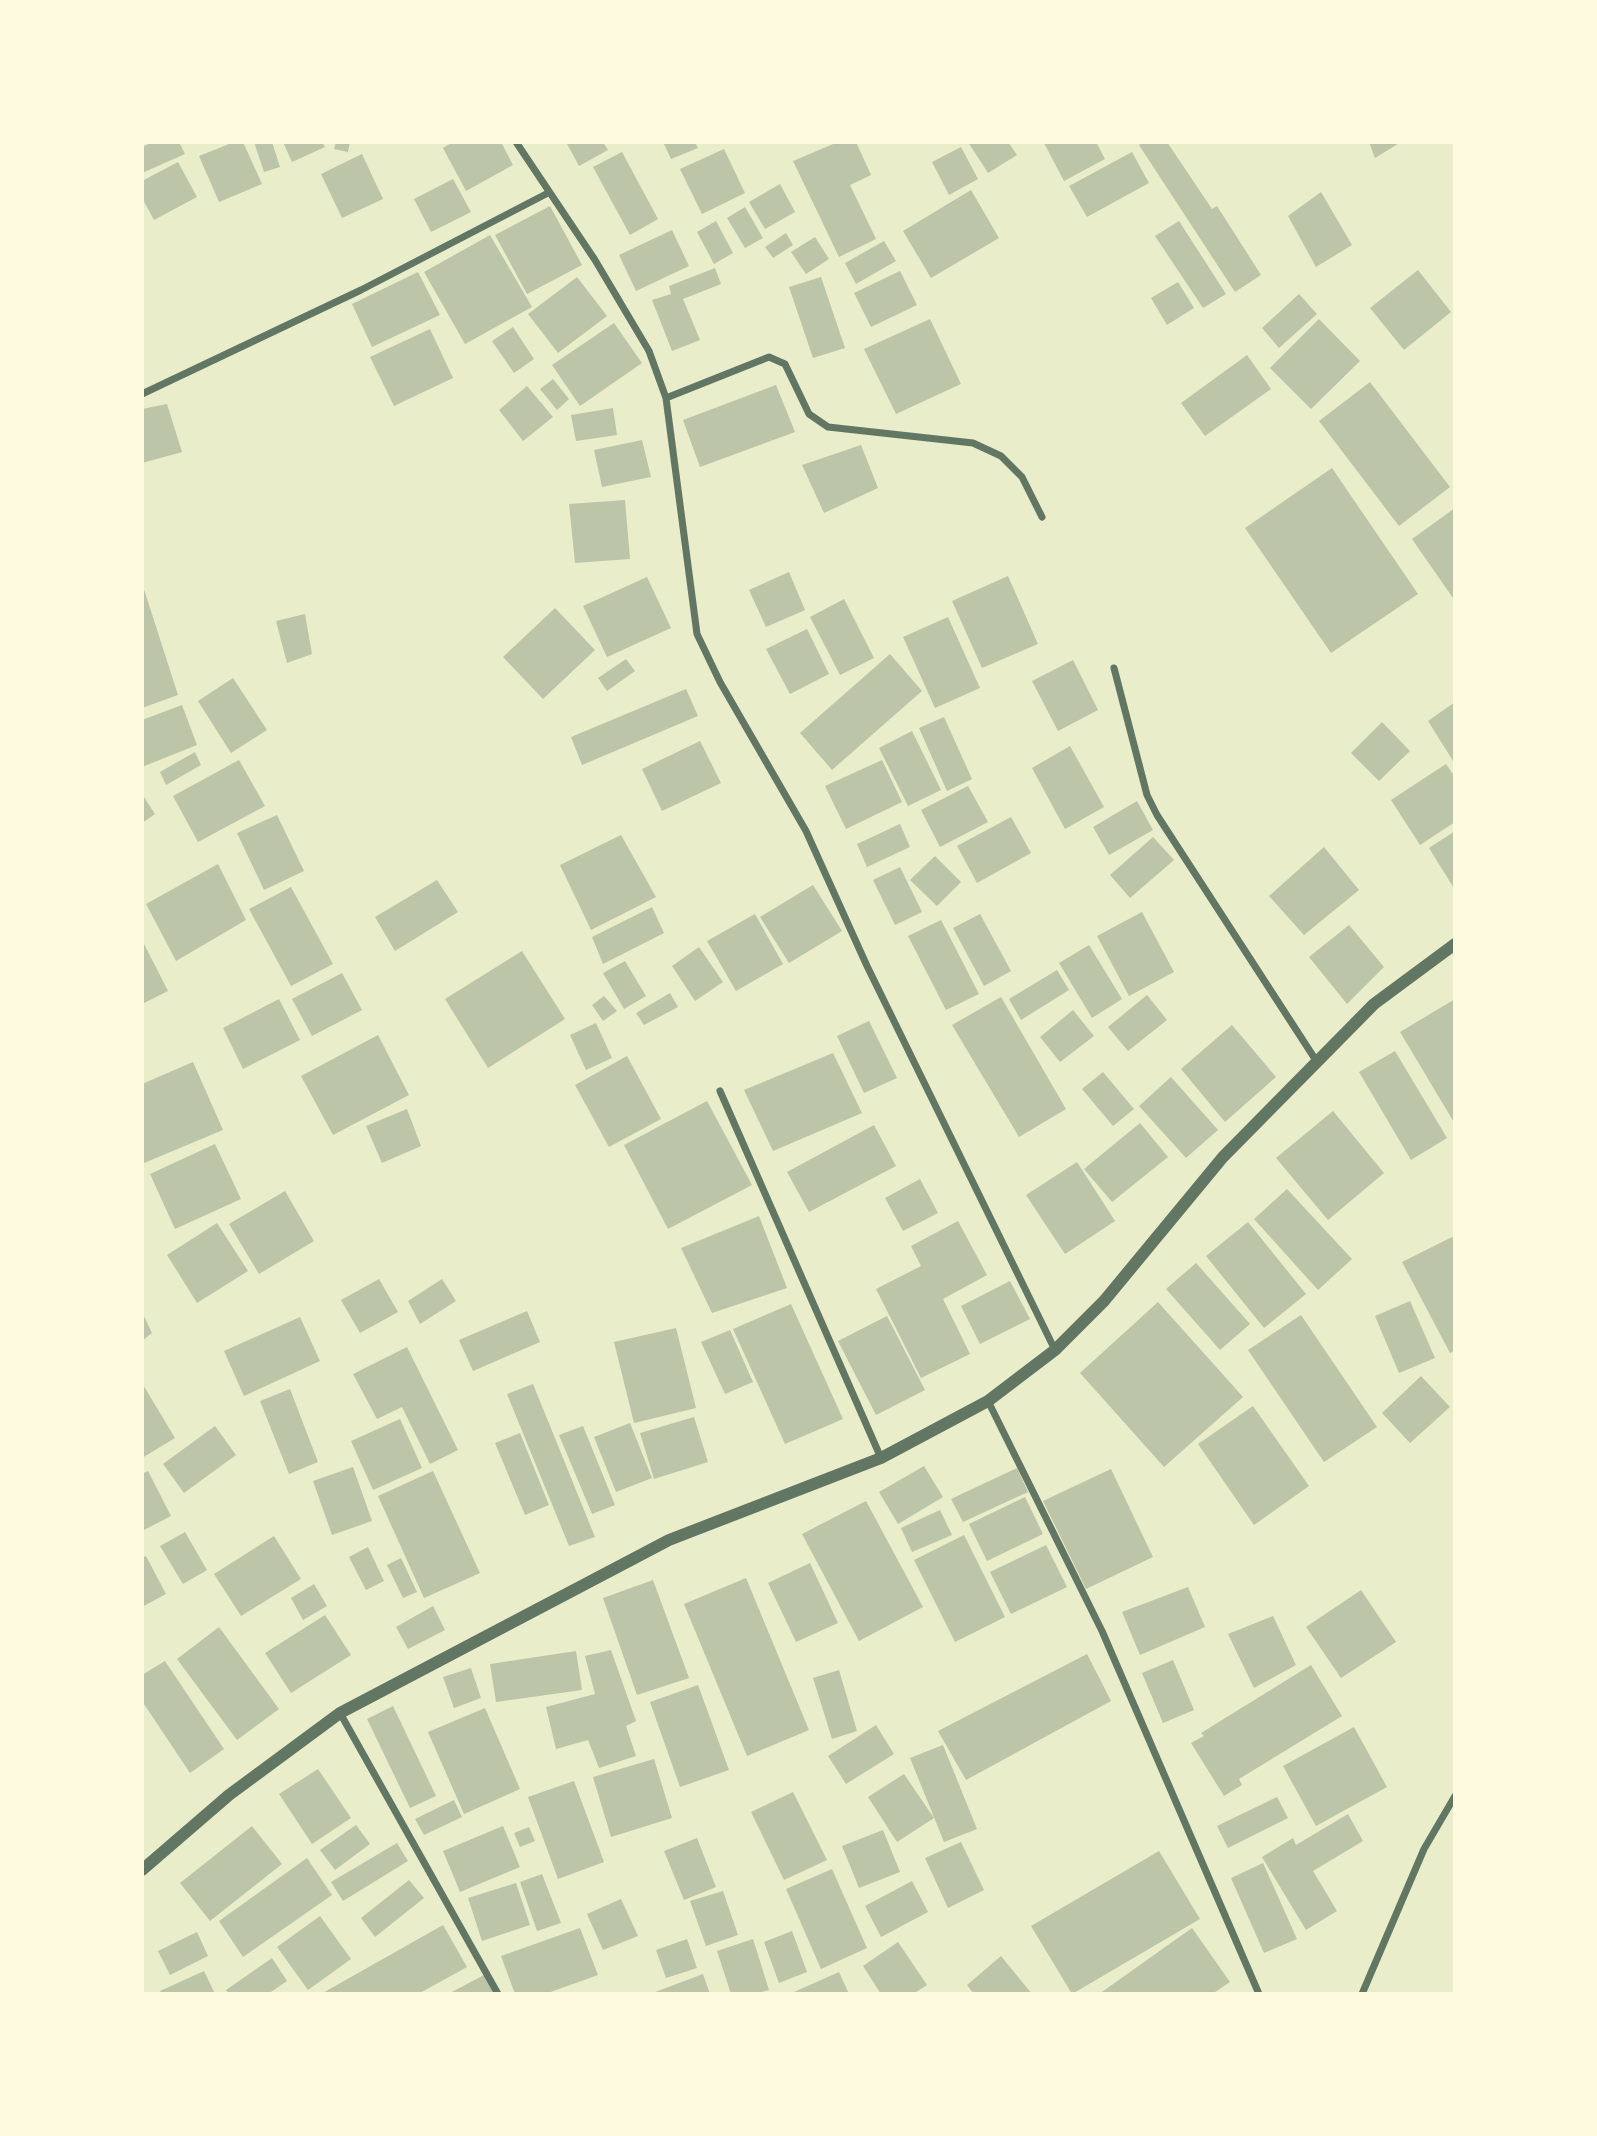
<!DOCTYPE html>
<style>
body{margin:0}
#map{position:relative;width:1597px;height:2136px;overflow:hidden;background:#e9edc9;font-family:"PT Sans Narrow",sans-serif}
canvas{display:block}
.frame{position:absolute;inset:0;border:144px solid #fefae0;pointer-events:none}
</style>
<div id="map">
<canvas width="1597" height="2136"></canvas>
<div class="frame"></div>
</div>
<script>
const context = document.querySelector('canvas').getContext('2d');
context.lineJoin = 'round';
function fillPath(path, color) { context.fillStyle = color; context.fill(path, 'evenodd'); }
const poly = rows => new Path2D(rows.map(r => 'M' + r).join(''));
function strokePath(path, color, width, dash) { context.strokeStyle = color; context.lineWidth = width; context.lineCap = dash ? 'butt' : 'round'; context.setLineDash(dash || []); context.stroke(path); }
const building = poly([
 [153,142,179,142,185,154,142,173,142,147],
 [234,142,243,142,262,184,219,202,199,156],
 [254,142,272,142,280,167,264,172],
 [283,142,322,142,325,147,292,162],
 [336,142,350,142,348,152,334,149],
 [453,142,501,142,513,165,466,191,443,148],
 [566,142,603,142,608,150,579,166],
 [663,142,695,142,698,148,671,159],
 [838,142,856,142,871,175,850,185,876,239,839,257,793,161],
 [968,142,1008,142,1017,155,988,173],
 [1096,142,1105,159,1064,181,1044,143],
 [1143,142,1167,142,1212,209,1217,206,1261,275,1235,292,1139,145],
 [1369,142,1401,142,1375,158],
 [961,147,978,179,949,195,932,162],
 [724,149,745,193,702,214,680,169],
 [622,152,658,219,630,235,593,167],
 [1132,152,1149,183,1087,217,1069,186],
 [362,154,383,199,342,218,321,174],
 [178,162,197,197,154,220,142,198,142,181],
 [453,179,471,212,431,232,414,199],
 [780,184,795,212,765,229,749,202],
 [971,190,999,238,931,278,903,231],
 [1321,192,1352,245,1316,267,1288,216],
 [550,206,582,265,527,294,495,235],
 [745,207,763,238,745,248,727,218],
 [716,221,733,253,714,264,697,232],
 [1179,221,1226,294,1203,308,1155,236],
 [672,230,689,266,636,291,619,255],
 [786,233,793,245,773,258,765,247],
 [490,235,532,307,465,344,424,272],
 [815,237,829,259,806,274,791,252],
 [884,241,896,261,856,284,845,263],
 [715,268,721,284,683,299,700,340,672,351,652,300,671,294,669,286],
 [1418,270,1451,312,1404,350,1370,308],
 [900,271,917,305,871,327,854,293],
 [418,272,440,315,372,347,352,304],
 [577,277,607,316,558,353,528,314],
 [821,277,845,348,813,358,789,287],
 [1178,282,1194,308,1167,325,1151,298],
 [1299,294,1317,314,1279,348,1262,328],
 [930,319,961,384,896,414,864,349],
 [1319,319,1360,361,1311,409,1270,368],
 [614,323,642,363,580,406,552,365],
 [513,327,534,359,514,373,492,341],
 [430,329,453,378,394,406,370,357],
 [1247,355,1271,389,1205,436,1181,403],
 [553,379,569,399,557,410,540,389],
 [1370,382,1450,487,1399,526,1319,421],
 [776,385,795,432,700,467,683,420],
 [527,386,553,417,523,441,499,410],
 [167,404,182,452,142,463,142,409],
 [613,408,617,435,576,441,571,415],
 [642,440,651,477,602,487,594,450],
 [861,445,878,488,824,513,802,465],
 [1332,468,1418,594,1331,653,1245,528],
 [625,500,630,559,575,563,569,504],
 [1455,508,1455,601,1412,539],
 [789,572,805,610,766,627,749,590],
 [1008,576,1038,644,982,668,952,601],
 [647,577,671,628,607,657,583,606],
 [142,583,178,695,142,708],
 [844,599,874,658,840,675,810,617],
 [555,608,595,650,543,699,503,657],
 [305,614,312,654,287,663,276,621],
 [948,617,980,688,935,708,903,637],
 [807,629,829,674,790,694,766,649],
 [890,654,922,691,832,770,800,733],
 [626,659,635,671,607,691,598,678],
 [1073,660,1098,710,1058,731,1032,681],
 [233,678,267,730,231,753,198,701],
 [686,689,698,716,582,765,571,737],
 [1455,702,1455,764,1428,721],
 [182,705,197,745,142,767,142,720],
 [944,717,972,779,947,791,919,728],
 [1382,722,1410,751,1379,781,1351,753],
 [912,731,941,790,908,806,879,748],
 [700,741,721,783,662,811,642,769],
 [1070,746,1104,807,1065,829,1032,768],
 [195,752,201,765,166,785,160,772],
 [239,760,265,806,198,842,173,796],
 [882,760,902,802,846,829,825,786],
 [1446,764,1455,777,1455,822,1420,845,1391,800],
 [968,786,988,822,940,847,921,810],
 [142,794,155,814,142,823],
 [1137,801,1153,830,1109,855,1093,827],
 [277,815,304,871,264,890,237,833],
 [1011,817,1031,853,977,883,957,846],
 [900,824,910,847,867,867,857,844],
 [1455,831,1455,890,1429,848],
 [621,835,656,897,591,930,560,865],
 [1153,837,1174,860,1130,898,1110,875],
 [1324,847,1359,890,1304,935,1269,896],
 [935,856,961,882,937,906,910,880],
 [218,864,246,920,176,961,146,904],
 [900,867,922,912,895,925,873,880],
 [437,880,458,912,395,951,375,917],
 [813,885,842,931,789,963,760,917],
 [291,887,333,964,291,986,249,909],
 [652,907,664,933,603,964,592,937],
 [1142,912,1174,972,1129,996,1097,936],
 [755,914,783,964,736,991,707,941],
 [980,914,1011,971,984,986,953,928],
 [941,920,979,994,946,1010,908,936],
 [1349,925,1384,967,1347,1004,1309,957],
 [142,940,168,991,142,1004],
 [1089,945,1122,999,1092,1018,1059,963],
 [699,947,723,982,695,1001,672,966],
 [522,951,565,1019,488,1068,445,999],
 [625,961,646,996,624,1009,603,973],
 [1057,970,1069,990,1021,1020,1009,999],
 [342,973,362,1010,312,1036,292,999],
 [670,993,678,1007,644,1025,636,1013],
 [1147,995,1167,1020,1128,1051,1108,1027],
 [604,996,617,1011,603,1021,592,1005],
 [1001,997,1066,1109,1019,1137,952,1025],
 [279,999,300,1040,243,1069,223,1028],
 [1455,999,1455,1124,1400,1032],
 [1073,1010,1094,1036,1060,1062,1040,1037],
 [869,1021,897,1078,864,1093,837,1036],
 [596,1023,612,1058,586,1070,570,1035],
 [1232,1025,1276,1077,1225,1122,1181,1069],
 [378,1035,409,1095,333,1135,301,1076],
 [1395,1051,1447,1138,1411,1160,1359,1072],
 [833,1053,862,1113,773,1151,744,1090],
 [627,1056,661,1119,609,1147,575,1085],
 [193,1062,223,1130,144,1163,142,1084],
 [1103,1072,1134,1109,1113,1126,1082,1089],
 [1171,1077,1218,1130,1186,1158,1139,1106],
 [707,1101,752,1185,668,1229,624,1145],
 [407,1109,421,1146,382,1163,366,1126],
 [1333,1111,1384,1173,1328,1220,1276,1158],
 [1140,1123,1168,1157,1112,1202,1084,1169],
 [874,1125,896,1166,809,1212,787,1172],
 [215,1144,241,1199,175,1229,150,1174],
 [1077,1162,1115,1221,1065,1254,1026,1195],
 [920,1179,938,1213,903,1231,885,1198],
 [1287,1189,1352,1259,1318,1290,1254,1219],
 [285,1191,314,1241,259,1274,229,1224],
 [759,1216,787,1288,712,1313,681,1248],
 [958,1221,987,1275,943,1299,970,1354,921,1378,876,1289,921,1266,911,1246],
 [1248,1222,1306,1294,1264,1328,1206,1256],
 [217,1223,248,1271,197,1303,167,1255],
 [1452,1237,1455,1242,1455,1350,1450,1353,1402,1262],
 [1196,1263,1250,1324,1220,1350,1166,1289],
 [379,1279,398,1312,360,1333,341,1300],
 [442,1279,456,1301,420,1324,408,1301],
 [1010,1281,1030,1319,980,1344,961,1306],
 [1410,1301,1435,1358,1399,1373,1375,1316],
 [1158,1302,1243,1397,1164,1467,1080,1373],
 [791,1304,843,1419,785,1444,733,1329],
 [527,1311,540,1342,473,1371,459,1340],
 [142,1312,152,1333,142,1341],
 [1301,1315,1377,1427,1324,1462,1248,1350],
 [887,1316,925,1390,876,1415,838,1341],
 [300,1317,320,1361,244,1396,224,1351],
 [676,1328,696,1408,634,1423,614,1342],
 [730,1330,753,1382,725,1394,701,1342],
 [407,1347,458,1450,430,1464,402,1407,377,1419,353,1374],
 [1421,1376,1450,1407,1410,1443,1382,1413],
 [142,1383,175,1438,142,1458],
 [533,1384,595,1537,569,1546,507,1394],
 [290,1389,318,1462,289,1474,260,1401],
 [1253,1406,1309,1486,1254,1525,1198,1444],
 [694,1417,708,1462,654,1479,640,1433],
 [400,1419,422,1468,373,1490,351,1441],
 [630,1423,652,1478,616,1492,594,1437],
 [215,1426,236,1455,184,1493,163,1464],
 [583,1426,615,1505,592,1514,559,1435],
 [520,1433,549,1505,525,1515,495,1443],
 [924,1466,943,1497,898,1524,879,1492],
 [353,1467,372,1521,332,1535,313,1481],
 [1017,1468,1028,1492,963,1522,951,1499],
 [1111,1469,1153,1557,1086,1589,1043,1501],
 [148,1471,171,1516,142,1531,142,1474],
 [433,1471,480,1573,424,1598,378,1496],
 [1025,1497,1043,1534,987,1561,969,1524],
 [866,1501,923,1607,859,1641,802,1534],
 [940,1510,952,1535,912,1552,901,1528],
 [185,1532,207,1570,183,1584,160,1546],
 [964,1535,1005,1617,955,1642,914,1560],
 [274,1536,301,1579,241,1616,214,1574],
 [1046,1545,1067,1587,1011,1614,990,1572],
 [368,1547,384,1581,366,1590,349,1557],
 [146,1556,166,1594,142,1607,142,1558],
 [401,1558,417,1592,403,1598,387,1565],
 [810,1563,838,1623,796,1642,768,1583],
 [746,1578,809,1730,747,1756,684,1604],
 [653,1580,689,1678,637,1695,603,1598],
 [314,1584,327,1606,303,1620,291,1598],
 [1188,1587,1205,1627,1140,1655,1122,1612],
 [1361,1590,1396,1642,1341,1678,1306,1627],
 [433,1606,445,1630,408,1649,396,1627],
 [325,1615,351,1655,291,1693,265,1653],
 [1273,1616,1296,1665,1254,1688,1228,1634],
 [219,1627,279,1709,237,1740,177,1659],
 [611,1650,636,1721,626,1726,636,1756,599,1768,588,1740,556,1749,546,1707,595,1694,585,1656],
 [576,1651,582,1690,496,1702,490,1664],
 [1087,1654,1111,1701,966,1780,938,1731],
 [1173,1660,1194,1710,1163,1723,1142,1673],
 [165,1661,224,1749,190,1773,142,1701,142,1675],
 [1311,1665,1342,1716,1239,1779,1242,1785,1224,1796,1191,1743,1204,1736,1201,1733],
 [471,1668,481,1698,454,1708,443,1677],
 [839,1670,857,1731,832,1739,813,1678],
 [698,1685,729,1770,680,1787,650,1702],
 [393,1706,436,1796,410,1808,367,1719],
 [485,1708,520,1789,464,1814,428,1732],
 [876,1725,894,1754,846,1784,828,1756],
 [1354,1727,1387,1787,1316,1826,1283,1766],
 [943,1745,977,1829,944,1842,910,1758],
 [654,1759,672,1818,611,1837,593,1777],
 [318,1769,351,1818,312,1844,279,1794],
 [904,1774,934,1818,897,1842,868,1797],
 [574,1781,604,1862,558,1879,528,1797],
 [793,1792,827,1860,784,1880,751,1812],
 [1277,1797,1288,1818,1228,1848,1217,1826],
 [454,1800,462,1817,424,1835,415,1819],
 [1348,1814,1363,1841,1313,1871,1337,1911,1306,1930,1262,1857,1293,1838,1296,1845],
 [356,1825,370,1844,335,1870,320,1850],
 [252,1826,282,1864,210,1921,180,1883],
 [503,1826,520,1867,460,1892,443,1851],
 [529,1827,535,1841,520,1847,514,1833],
 [883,1830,900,1872,859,1888,842,1846],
 [697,1838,716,1887,684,1900,664,1851],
 [961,1842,984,1890,948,1908,925,1858],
 [397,1843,408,1861,343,1901,331,1882],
 [1159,1851,1200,1919,1072,1994,1031,1926],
 [307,1858,332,1895,243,1957,219,1921],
 [1263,1863,1297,1939,1264,1953,1231,1878],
 [832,1869,867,1948,821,1969,786,1889],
 [542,1874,561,1923,537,1931,520,1882],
 [409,1880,424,1898,375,1937,361,1918],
 [912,1881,928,1912,881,1937,865,1906],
 [516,1883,530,1925,482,1941,468,1898],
 [723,1891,738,1935,706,1946,690,1901],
 [621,1899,638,1936,603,1950,587,1914],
 [320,1916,351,1959,308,1990,277,1947],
 [443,1925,467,1967,418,1994,321,1994],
 [580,1928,598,1975,545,1994,515,1994,501,1956],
 [1192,1928,1230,1982,1212,1994,1099,1994],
 [792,1931,807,1972,779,1983,764,1942],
 [197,1932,208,1956,170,1975,158,1951],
 [687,1939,697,1968,666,1978,656,1950],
 [753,1939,769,1990,754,1994,731,1994,717,1951],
 [898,1942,927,1985,913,1994,881,1994,863,1966],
 [1001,1956,1032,1994,974,1994,967,1985],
 [272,1958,287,1981,268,1994,229,1994,226,1990],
 [204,1971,215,1994,162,1994,160,1991],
 [839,1972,849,1994,795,1994,794,1992],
 [703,1974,710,1994,650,1994],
 [484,1975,494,1994,448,1994]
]);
const minor = poly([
 [516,142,595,260,649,351,666,398,697,634,720,682,806,831,867,966,1055,1350],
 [142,394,361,290,548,193],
 [666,398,769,357,785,364,809,414,828,427,973,443,1001,456,1022,477,1042,517],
 [1114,668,1147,795,1157,815,1317,1062],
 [720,1091,881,1458],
 [988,1401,1102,1631,1259,1994],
 [340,1713,498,1994],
 [1362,1994,1424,1849,1455,1796]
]);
const tertiary = poly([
 [142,1870,229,1795,340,1713,669,1540,881,1458,988,1401,1055,1350,1104,1301,1223,1157,1374,1004,1455,944]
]);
fillPath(building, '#bcc5a7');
strokePath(minor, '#617663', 7);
strokePath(tertiary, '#617663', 12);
</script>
